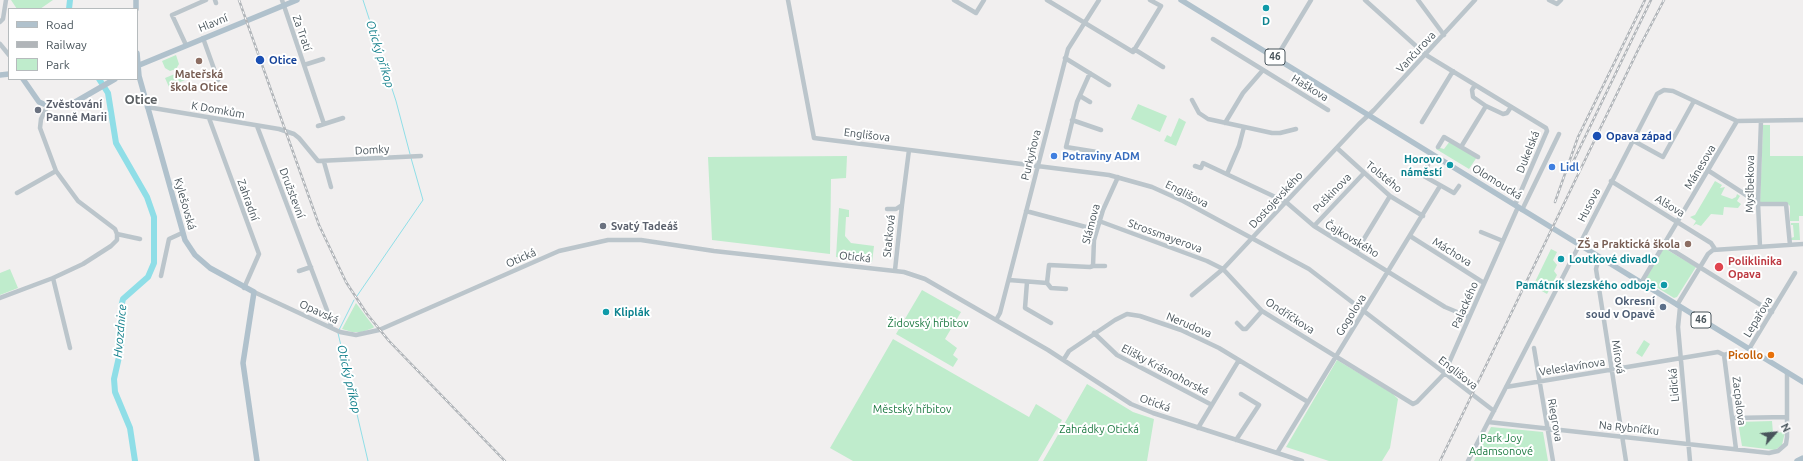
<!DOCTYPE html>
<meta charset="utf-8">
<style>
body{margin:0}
#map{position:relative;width:1803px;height:461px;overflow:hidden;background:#f1efef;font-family:Ubuntu,sans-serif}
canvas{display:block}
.legend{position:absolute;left:8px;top:8px;width:130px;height:72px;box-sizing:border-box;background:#fff;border:1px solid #b6bbbd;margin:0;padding:5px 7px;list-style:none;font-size:12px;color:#48545b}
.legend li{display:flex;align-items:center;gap:8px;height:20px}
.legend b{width:20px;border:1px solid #b6bbbd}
.north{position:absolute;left:1755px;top:413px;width:40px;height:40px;-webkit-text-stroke:3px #fff;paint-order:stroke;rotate:63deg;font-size:11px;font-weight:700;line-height:16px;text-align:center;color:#48545b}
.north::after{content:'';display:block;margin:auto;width:14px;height:18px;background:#48545b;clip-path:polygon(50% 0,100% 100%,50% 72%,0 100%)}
</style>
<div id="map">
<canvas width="1803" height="461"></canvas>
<ul class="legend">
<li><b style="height:5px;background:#b0c1cc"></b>Road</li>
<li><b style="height:5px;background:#b1b5b9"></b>Railway</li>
<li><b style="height:11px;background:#bfeccc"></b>Park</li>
</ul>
<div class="north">N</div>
</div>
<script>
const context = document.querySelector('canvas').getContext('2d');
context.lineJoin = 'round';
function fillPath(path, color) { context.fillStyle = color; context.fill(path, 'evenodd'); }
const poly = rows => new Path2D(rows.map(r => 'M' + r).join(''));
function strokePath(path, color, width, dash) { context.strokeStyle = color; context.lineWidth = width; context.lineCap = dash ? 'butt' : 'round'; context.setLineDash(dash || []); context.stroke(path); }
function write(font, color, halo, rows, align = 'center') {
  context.font = font + ' Ubuntu,sans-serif'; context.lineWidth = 4; context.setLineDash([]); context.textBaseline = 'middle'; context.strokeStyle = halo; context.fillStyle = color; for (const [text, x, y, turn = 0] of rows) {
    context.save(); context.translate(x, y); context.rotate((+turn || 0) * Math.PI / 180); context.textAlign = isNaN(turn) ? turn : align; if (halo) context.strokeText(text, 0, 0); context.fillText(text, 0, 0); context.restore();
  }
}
const green = poly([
 [11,0,53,0,40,9,17,9],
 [176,55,179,64,176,69,170,71,165,68,162,61],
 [182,71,185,80,169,87,165,78],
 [1138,104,1167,116,1160,132,1131,119],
 [1179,118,1186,122,1176,146,1164,141,1167,135,1171,137],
 [1763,125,1770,125,1770,156,1803,156,1803,216,1799,216,1799,221,1790,221,1790,206,1786,202,1760,203],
 [1450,141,1477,157,1469,169,1436,149,1437,147,1444,149],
 [847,156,846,178,831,179,830,254,712,240,708,157],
 [1715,181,1722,185,1720,188,1725,187,1721,195,1732,199,1736,197,1737,194,1740,196,1737,201,1741,204,1738,208,1724,207,1723,215,1711,214,1701,226,1696,224,1693,226,1696,221,1690,217,1695,215],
 [839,208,849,210,849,217,846,217,845,236,851,243,874,246,872,262,836,257],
 [1791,223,1799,223,1800,240,1791,240,1791,238,1794,237,1793,225,1791,225],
 [1664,248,1696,267,1677,297,1674,298,1645,280],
 [1551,249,1557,252,1553,260,1557,265,1554,271,1557,275,1547,294,1533,286],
 [10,269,18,288,0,295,0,273],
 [922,290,961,312,945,339,957,348,953,355,958,359,953,367,896,334],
 [356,303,374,327,373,328,362,332,352,332,342,329],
 [893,339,1029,417,1036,404,1062,420,1038,461,853,461,830,448],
 [1644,340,1650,344,1642,357,1636,353],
 [1337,360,1392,393,1398,399,1390,448,1382,461,1329,461,1286,447],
 [1087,384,1133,412,1154,419,1147,461,1043,461],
 [1772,421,1773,433,1785,432,1782,445,1775,450,1742,446,1738,422],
 [1491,427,1543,432,1548,461,1474,461]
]);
const stream = poly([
 [363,0,396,101,410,154],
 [357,296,423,200,411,158],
 [339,330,354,300],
 [338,333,368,461]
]);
const river = poly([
 [69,9,70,0],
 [99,79,108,93,116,143,147,197,154,217,154,263,148,277,123,299,121,307,121,348,114,379,115,392,130,428,135,461]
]);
const minor = poly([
 [215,0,216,3],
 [282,0,324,124],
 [788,0,814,138,1109,175,1152,187,1183,201,1309,269,1494,411],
 [954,0,976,13,984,0],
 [1047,0,1133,52,1161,6,1150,0],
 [1365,0,1426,55,1546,128,1547,131,1515,205],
 [1418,0,1444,35],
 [1549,0,1557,4,1561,0],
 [0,22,3,19,6,0],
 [203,38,218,80],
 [1213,39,1328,110],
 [0,44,9,55],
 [186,45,172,15,206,0],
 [1134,49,1163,67],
 [1065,58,1109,85],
 [1276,58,1311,0],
 [304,65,323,59],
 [1090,73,1077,102,1066,147,1097,152],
 [1475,85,1472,90,1473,97,1486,106,1503,114,1507,113,1511,107],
 [1080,96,1090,102],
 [1192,100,1199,113,1208,119,1272,133,1280,133,1296,129],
 [147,107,279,129,294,134,299,138,318,161,421,156],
 [209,118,259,254,244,288],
 [1072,120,1101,130],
 [1422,122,1453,71],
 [1225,123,1243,93,1263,70],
 [257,126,330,318,331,327],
 [318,126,343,118],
 [1632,140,1663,157,1694,101],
 [1438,147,1444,137,1478,157],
 [1461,147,1486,106],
 [1337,148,1390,196,1423,216],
 [324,162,331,187],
 [1428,165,1422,175,1454,193,1459,186],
 [1195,166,1201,168,1203,163,1286,202,1314,226,1445,307,1469,317],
 [1709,171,1760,204,1786,204,1790,245],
 [1227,174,1239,146,1244,127],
 [1611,181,1711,243,1715,249],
 [17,193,56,171],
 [887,209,896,209,902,205,909,150],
 [1522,210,1559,134],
 [1026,211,1097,230],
 [1099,221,1207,261,1223,269,1262,311,1413,404,1417,402,1444,374,1518,207],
 [1314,226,1364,173],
 [1481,232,1503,241],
 [117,234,140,239],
 [1410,236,1484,283],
 [1664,245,1772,312],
 [1760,247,1758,203,1761,121],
 [1356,252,1390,196],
 [1599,257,1596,269,1626,461],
 [1105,266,1093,266,1094,240,1103,210,1118,177],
 [895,270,902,205],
 [299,271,311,267],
 [161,276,169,239,182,233],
 [53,278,70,348],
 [1009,280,1047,283,1049,265,1090,267,1093,266],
 [1027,282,1025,308,1051,323],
 [1047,283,1051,288,1066,289],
 [1641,283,1737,121],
 [254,292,340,332,356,335,379,330,559,251,608,240,641,240,714,251,904,272,925,279,1048,350,1131,404,1153,413,1302,461],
 [1192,295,1223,269,1359,124,1374,110,1475,0],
 [0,298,53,278,83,264,111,246,117,240,117,234,115,229,78,201,56,171,40,128,41,119,47,107],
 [1677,305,1708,254,1713,250,1803,244],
 [1680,307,1678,327,1690,461],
 [996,320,1000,313,1068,49,1099,0],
 [1237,323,1243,329,1246,329,1262,311],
 [1094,333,1117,355,1212,405],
 [1534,348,1553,461],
 [1749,349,1795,273],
 [1724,355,1736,449],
 [1064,359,1069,351,1115,320,1127,314,1140,316,1181,330,1219,348,1308,402],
 [1506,387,1718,352,1724,355,1734,352],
 [1732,418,1787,417],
 [1488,422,1769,453,1778,451,1786,444,1787,437,1787,372],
 [1198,428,1239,360],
 [1236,440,1259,405,1241,394],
 [1277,453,1440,186],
 [1468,461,1657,94,1664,90,1673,91,1737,121,1803,120]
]);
const major = poly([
 [1181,0,1803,382],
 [136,9,136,0],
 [137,53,139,76,185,240,195,255,210,268,254,292,243,363,257,461],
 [137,66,297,0],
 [0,75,9,74],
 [23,79,39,102,51,107,70,105,115,79],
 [1797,461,1803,458]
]);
const rail = poly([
 [239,0,319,225,346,282,367,314,389,341,505,461],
 [1573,162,1651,0],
 [1555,202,1578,137,1645,0],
 [1440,461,1638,50,1664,0]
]);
const markers = [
 [1266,8,4,"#0f9aa8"],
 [260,60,5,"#1a4fb4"],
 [199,61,4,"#8d6e63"],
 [38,110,4,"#6b7280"],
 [1597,136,5,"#1a4fb4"],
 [1054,156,4,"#3f7fe0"],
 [1450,165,4,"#0f9aa8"],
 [1552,167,4,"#3f7fe0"],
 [603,226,4,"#6b7280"],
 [1688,244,4,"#8d6e63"],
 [1561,259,4,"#0f9aa8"],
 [1719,267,5,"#e0444e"],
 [1664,285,4,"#0f9aa8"],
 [1663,307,4,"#5c6f8a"],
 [606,312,4,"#0f9aa8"],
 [1771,355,4,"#e8710a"]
];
const shields = [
 [1275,57,20],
 [1701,320,20]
];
const shieldNames = [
 ["46",1275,57],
 ["46",1701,320]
];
const cultureNames = [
 ["D",1266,21,"center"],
 ["Horovo",1442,159],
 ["náměstí",1442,172],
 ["Loutkové divadlo",1569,259,"left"],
 ["Památník slezského odboje",1656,285],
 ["Kliplák",614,312,"left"]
];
const streetNames = [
 ["Hlavní",213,23,-22],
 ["Za Tratí",302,33,71],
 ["Vančurova",1416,52,-47],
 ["Haškova",1310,88,31],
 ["K Domkům",218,110,10],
 ["Englišova",867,135,7],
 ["Domky",372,150,-3],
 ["Dukelská",1528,152,-68],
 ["Purkyňova",1031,155,-76],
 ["Mánesova",1700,167,-59],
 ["Tolstého",1384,177,39],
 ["Olomoucká",1497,182,32],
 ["Myslbekova",1750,184,-89],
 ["Družstevní",292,193,69],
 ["Puškinova",1332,193,-46],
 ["Englišova",1187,194,27],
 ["Zahradní",248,200,70],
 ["Dostojevského",1276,200,-47],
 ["Kylešovská",185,204,74],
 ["Husova",1589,205,-63],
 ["Alšova",1670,206,31],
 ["Slámova",1091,224,-75],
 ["Statková",889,236,-84],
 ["Strossmayerova",1165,236,20],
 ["Čajkovského",1352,239,31],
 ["Máchova",1452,252,32],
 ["Otická",855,257,6],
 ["Otická",521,258,-24],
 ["Palackého",1465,305,-66],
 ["Opavská",319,312,25],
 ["Gogolova",1351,315,-58],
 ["Ondříčkova",1290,316,33],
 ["Lepařova",1758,317,-59],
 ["Nerudova",1189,325,23],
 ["Mírová",1618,357,81],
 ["Veleslavínova",1572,367,-9],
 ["Elišky Krásnohorské",1165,370,28],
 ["Englišova",1458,373,38],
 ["Lidická",1674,385,-95],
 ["Zacpalova",1739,401,83],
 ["Otická",1155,403,20],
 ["Riegrova",1555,420,80],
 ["Na Rybníčku",1629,428,6]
];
const transitNames = [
 ["Otice",269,60],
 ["Opava západ",1606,136]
];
const educationNames = [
 ["Mateřská",199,74],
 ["škola Otice",199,87],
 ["ZŠ a Praktická škola",1680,244,"right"]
];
const worshipNames = [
 ["Zvěstování",46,104],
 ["Panně Marii",46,117],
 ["Svatý Tadeáš",611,226]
];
const shopNames = [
 ["Potraviny ADM",1062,156],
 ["Lidl",1560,167]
];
const healthNames = [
 ["Poliklinika",1728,261],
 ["Opava",1728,274]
];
const serviceNames = [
 ["Okresní",1655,301],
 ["soud v Opavě",1655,314]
];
const parkNames = [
 ["Židovský hřbitov",928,323],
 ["Městský hřbitov",912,409],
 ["Zahrádky Otická",1099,429],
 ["Park Joy",1501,438],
 ["Adamsonové",1501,451]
];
const foodNames = [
 ["Picollo",1763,355]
];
const waterNames = [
 ["Otický příkop",380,54,73],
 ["Hvozdnice",120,331,-85],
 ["Otický příkop",349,379,77]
];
const quarterNames = [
 ["Otice",141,100]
];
fillPath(green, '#bfeccc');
strokePath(stream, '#8fdee7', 1);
strokePath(river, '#8fdee7', 6);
strokePath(minor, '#bbc5cb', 4.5);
strokePath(major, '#b0c1cc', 5.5);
strokePath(rail, '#b1b5b9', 2.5);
strokePath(rail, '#fff', 1, [3]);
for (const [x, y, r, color] of markers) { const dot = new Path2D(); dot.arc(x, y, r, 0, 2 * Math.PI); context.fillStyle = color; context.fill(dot); strokePath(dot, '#fff', 1.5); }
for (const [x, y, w] of shields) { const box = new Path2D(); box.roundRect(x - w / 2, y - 8, w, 16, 3); context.fillStyle = '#fff'; context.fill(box); strokePath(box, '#48545b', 1); }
write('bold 10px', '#48545b', null, shieldNames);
write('bold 11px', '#0d838f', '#fff', cultureNames, 'right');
write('11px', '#48545b', '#fff', streetNames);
write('bold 11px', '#164399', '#fff', transitNames, 'left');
write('bold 11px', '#785e54', '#fff', educationNames);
write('bold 11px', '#5b616d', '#fff', worshipNames, 'left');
write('bold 11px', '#366cbe', '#fff', shopNames, 'left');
write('bold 11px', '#be3a42', '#fff', healthNames, 'left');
write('bold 11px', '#4e5e75', '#fff', serviceNames, 'right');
write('11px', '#1c7941', '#fff', parkNames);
write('bold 11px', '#c56008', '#fff', foodNames, 'right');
write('italic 12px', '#14808c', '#fff', waterNames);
write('bold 13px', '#5c6063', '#fff', quarterNames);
</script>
